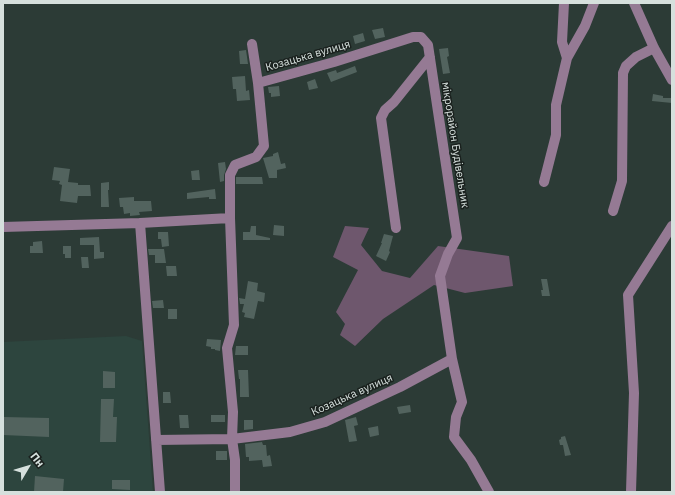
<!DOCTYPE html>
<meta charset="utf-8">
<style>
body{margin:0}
#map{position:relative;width:675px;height:495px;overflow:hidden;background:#2c3b36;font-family:"IBM Plex Sans",sans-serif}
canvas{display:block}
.frame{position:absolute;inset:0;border:4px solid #d6e0dd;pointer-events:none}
.north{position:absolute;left:8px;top:447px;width:40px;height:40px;-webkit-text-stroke:3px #1a211e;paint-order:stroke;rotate:52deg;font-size:11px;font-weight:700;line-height:16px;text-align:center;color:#d6e0dd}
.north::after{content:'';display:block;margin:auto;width:14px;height:18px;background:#d6e0dd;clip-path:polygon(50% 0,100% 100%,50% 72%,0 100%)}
</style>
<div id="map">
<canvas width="675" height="495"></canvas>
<div class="frame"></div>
<div class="north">Пн</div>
</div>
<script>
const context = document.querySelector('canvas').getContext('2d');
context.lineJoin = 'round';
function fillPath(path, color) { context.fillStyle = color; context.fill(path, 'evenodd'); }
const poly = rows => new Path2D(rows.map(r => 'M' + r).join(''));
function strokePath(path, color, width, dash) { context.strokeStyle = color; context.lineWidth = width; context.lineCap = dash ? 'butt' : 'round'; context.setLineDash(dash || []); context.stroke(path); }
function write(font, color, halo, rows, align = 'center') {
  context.font = font + ' "IBM Plex Sans",sans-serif'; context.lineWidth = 3; context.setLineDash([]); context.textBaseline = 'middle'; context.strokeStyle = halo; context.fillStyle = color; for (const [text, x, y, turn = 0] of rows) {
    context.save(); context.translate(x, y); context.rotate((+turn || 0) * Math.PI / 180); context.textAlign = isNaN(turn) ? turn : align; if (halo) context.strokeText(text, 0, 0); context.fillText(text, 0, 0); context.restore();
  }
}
const built = poly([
 [126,336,142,341,153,492,3,492,3,342]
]);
const green = poly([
 [345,226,369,228,361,245,382,271,410,278,438,246,509,256,513,286,465,293,434,285,383,319,355,346,340,335,345,324,336,312,358,270,333,257]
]);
const building = poly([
 [383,28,385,37,375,39,372,30],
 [363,33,365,41,355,44,353,36],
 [448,48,449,56,447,57,450,73,443,74,439,49],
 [246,50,248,64,240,64,239,51],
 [355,66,357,72,331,82,327,73,336,70,337,73],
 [245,76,246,91,249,90,250,100,237,101,236,89,233,89,232,77],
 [315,79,318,88,309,90,307,82],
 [279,86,280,96,271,97,271,93,269,93,268,87],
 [653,94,663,96,663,98,672,98,672,103,652,101],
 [278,152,281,164,285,163,286,168,277,170,277,178,269,178,263,158,273,156,273,154],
 [225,162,226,169,224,175,224,181,220,182,218,163],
 [54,167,70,169,68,182,78,183,78,185,90,185,91,196,78,196,77,203,60,201,62,185,59,184,60,181,52,180],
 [199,170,200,180,192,180,191,171],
 [236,177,262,177,263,184,236,184],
 [109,182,109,190,108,190,109,207,101,207,101,183],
 [215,189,216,199,209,199,209,197,187,199,187,193],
 [134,197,134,201,151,201,152,211,139,212,140,215,130,216,130,213,124,214,123,207,120,207,119,198],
 [274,225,284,226,284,236,273,235],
 [251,226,256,226,256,235,270,238,270,240,243,240,243,232,250,232],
 [158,232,168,232,169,246,162,247,161,239,158,239],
 [384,234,393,236,389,251,390,252,386,261,376,256,382,243,381,243],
 [99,237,100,252,104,252,104,258,94,259,94,245,80,245,80,238],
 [42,241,43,253,30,253,30,246,33,246,33,242],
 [63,246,71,246,71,258,65,258,65,254,63,254],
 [148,249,164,249,166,263,155,263,155,255,149,255],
 [81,257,88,257,89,268,82,268],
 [166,266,176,266,177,276,167,276],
 [541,279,547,279,550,296,542,296,541,290,543,290],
 [248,281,258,283,257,291,265,293,264,302,258,301,254,319,244,317,245,313,242,312,244,304,240,304,239,298,245,299],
 [163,300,164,308,153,308,152,301],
 [168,309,177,309,177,319,168,319],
 [207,339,221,340,220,351,215,350,215,349,211,349,211,347,206,346],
 [236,346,248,346,248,355,235,355],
 [238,370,248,370,249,397,240,397,240,379,239,379],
 [103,371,115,372,115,388,103,388],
 [163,392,170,392,171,403,163,403],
 [101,399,114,399,113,417,117,417,116,442,100,442],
 [410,405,411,412,399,414,397,407],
 [179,415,188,415,189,428,180,428],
 [211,415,225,415,225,422,211,422],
 [3,417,49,418,49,437,3,435],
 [356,417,358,425,354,426,357,441,349,442,345,420],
 [244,420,253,420,253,429,244,430],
 [378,426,379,435,370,437,368,428],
 [565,436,571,455,565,456,563,445,560,445,559,440,561,439,561,437],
 [262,442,263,445,266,445,267,456,270,455,272,466,263,467,262,460,249,461,249,457,246,457,245,444],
 [216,451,227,451,227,460,216,460],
 [35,476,64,479,63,492,34,492],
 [112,480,130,480,130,490,112,489]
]);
const minor = poly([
 [564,3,562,42,567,58],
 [634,3,654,48,672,80],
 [252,44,258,83],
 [544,182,556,135,556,105,567,58,585,26,594,3],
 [613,211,622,181,623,73,626,66,636,57,654,48],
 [140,223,160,492],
 [3,227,140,223,230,218],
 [396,228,381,118,385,110,394,102,430,57],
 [156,440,232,439,290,432,325,422,400,387,452,359],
 [235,492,235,460,232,439,233,412,227,348,234,325,230,218,230,175,235,165,256,157,264,146,258,83,334,62,413,37,421,37,428,45,457,238,448,254,440,276,452,359,462,402,456,417,454,437,471,460,489,492],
 [631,492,634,393,628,295,672,226]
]);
const streetNames = [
 ["Козацька вулиця",308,56,-16],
 ["мікрорайон Будівельник",455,145,81],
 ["Козацька вулиця",352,395,-24]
];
fillPath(built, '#2d453e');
fillPath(green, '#6e576d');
fillPath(building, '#52635e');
strokePath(minor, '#957a94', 10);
write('11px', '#d6e0dd', '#1a211e', streetNames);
</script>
